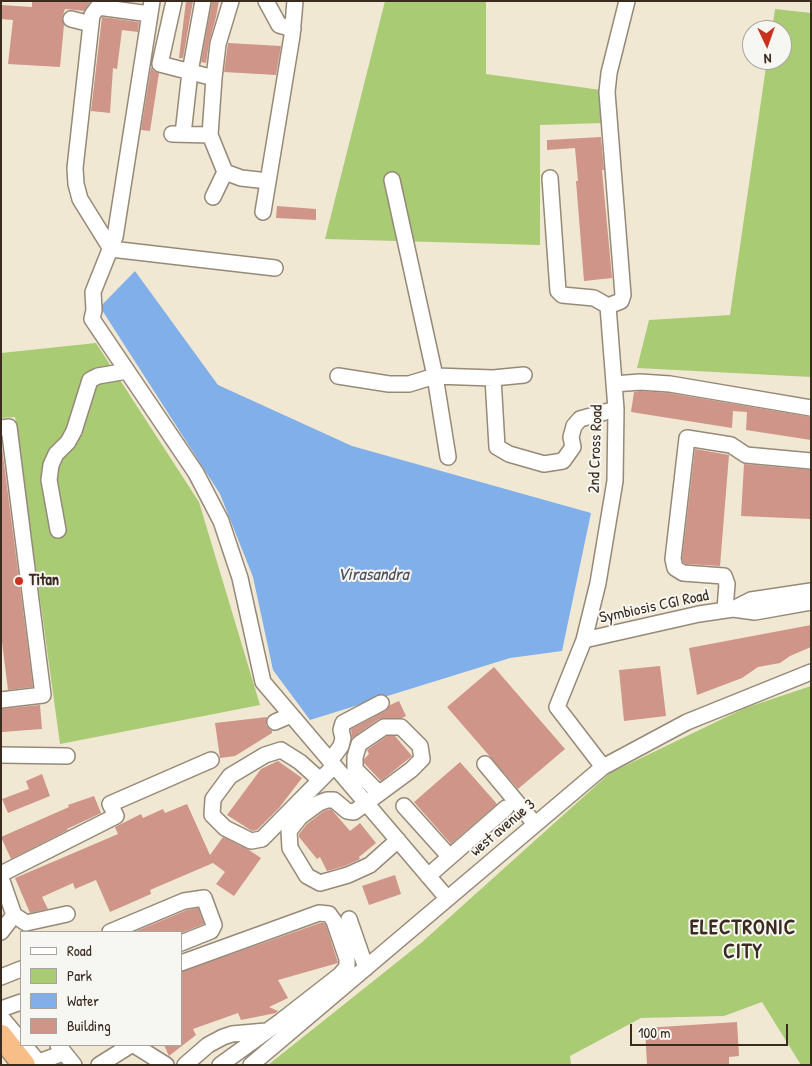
<!DOCTYPE html>
<style>
body{margin:0}
#map{position:relative;width:812px;height:1066px;overflow:hidden;background:#f1e8d3;font-family:"Patrick Hand",sans-serif}
canvas{display:block}
.frame{position:absolute;inset:0;border:2px solid #3b2a1e;pointer-events:none}
.legend{position:absolute;left:20px;top:931px;width:162px;height:115px;box-sizing:border-box;background:#f6f6f2;border:1px solid #aba49d;margin:0;padding:6px 9px;list-style:none;font-size:15px;color:#3b2a1e}
.legend li{display:flex;align-items:center;gap:10px;height:25px}
.legend b{width:25px;border:1px solid #aba49d}
.north{position:absolute;left:742px;top:20px;width:50px;height:50px;box-sizing:border-box;background:#f6f6f2;border:1px solid #aba49d;border-radius:50%;rotate:177deg;font-size:14px;font-weight:700;line-height:20px;text-align:center;color:#3b2a1e}
.north::after{content:'';display:block;margin:auto;width:18px;height:22px;background:#c8321e;clip-path:polygon(50% 0,100% 100%,50% 72%,0 100%)}
.scale{position:absolute;left:630px;top:1024px;width:158px;height:22px;box-sizing:border-box;border:2px solid #3b2a1e;border-top:0;padding-left:6px;font-size:15px;line-height:18px;white-space:nowrap;color:#3b2a1e;-webkit-text-stroke:4px #f6f6f2;paint-order:stroke}
</style>
<div id="map">
<canvas width="812" height="1066"></canvas>
<div class="frame"></div>
<ul class="legend">
<li><b style="height:6px;background:#fff"></b>Road</li>
<li><b style="height:14px;background:#a9cb73"></b>Park</li>
<li><b style="height:14px;background:#80afea"></b>Water</li>
<li><b style="height:14px;background:#cf9589"></b>Building</li>
</ul>
<div class="north">N</div>
<div class="scale">100 m</div>
</div>
<script>
const context = document.querySelector('canvas').getContext('2d');
context.lineJoin = 'round';
function fillPath(path, color) { context.fillStyle = color; context.fill(path, 'evenodd'); }
const poly = rows => new Path2D(rows.map(r => 'M' + r).join(''));
function strokePath(path, color, width, dash) { context.strokeStyle = color; context.lineWidth = width; context.lineCap = dash ? 'butt' : 'round'; context.setLineDash(dash || []); context.stroke(path); }
function write(font, color, halo, rows, align = 'center') {
  context.font = font + ' "Patrick Hand",sans-serif'; context.lineWidth = 4; context.setLineDash([]); context.textBaseline = 'middle'; context.strokeStyle = halo; context.fillStyle = color; for (const [text, x, y, turn = 0] of rows) {
    context.save(); context.translate(x, y); context.rotate((+turn || 0) * Math.PI / 180); context.textAlign = isNaN(turn) ? turn : align; if (halo) context.strokeText(text, 0, 0); context.fillText(text, 0, 0); context.restore();
  }
}
const green = poly([
 [385,1,486,1,486,74,601,90,604,123,540,125,540,245,325,239],
 [775,9,811,13,811,377,637,368,649,320,730,315,767,60,782,60,782,30,772,30],
 [96,343,199,502,260,705,60,744,15,417,1,418,1,353],
 [811,686,811,1065,801,1065,762,1002,724,1016,641,1018,570,1056,571,1065,268,1065,421,943,610,773,745,708]
]);
const water = poly([
 [135,271,218,385,352,446,591,513,562,651,510,658,310,720,273,670,253,577,220,494,100,307]
]);
const building = poly([
 [32,1,91,1,84,11,65,9,62,17,64,25,60,67,8,64,13,20,1,19,1,5,32,7],
 [186,1,193,1,183,58,179,58],
 [212,1,219,1,216,17,209,43,206,63,201,62],
 [102,17,139,22,138,32,122,30,117,69,113,68,110,113,91,111],
 [228,43,281,46,276,75,224,72],
 [151,67,154,71,159,73,150,131,141,130],
 [601,137,604,170,602,170,612,278,584,281,576,181,578,181,575,148,547,150,547,140],
 [277,206,316,209,316,220,276,218],
 [640,391,669,393,811,417,811,440,746,430,747,412,733,411,732,428,631,412,634,392],
 [1,440,33,687,8,690,1,634],
 [695,449,729,455,720,566,686,564,683,562,682,559],
 [744,464,811,470,811,519,741,516],
 [811,625,811,647,790,656,780,663,758,667,742,678,697,695,689,648],
 [660,666,666,716,624,721,619,670],
 [494,667,565,749,518,789,447,707],
 [399,701,406,716,402,718,379,719,352,738,351,729,385,711,390,705],
 [40,705,42,729,2,732,1,709],
 [267,717,266,725,272,731,272,733,235,756,220,758,215,723],
 [387,736,395,736,412,756,381,781,364,763,364,759,369,754,367,750],
 [278,761,302,778,279,808,257,830,252,831,227,815,261,769],
 [460,762,497,804,451,844,414,802],
 [42,774,50,796,8,813,2,799,29,789,26,781],
 [94,796,101,813,67,829,68,830,11,859,1,837,69,807,68,805],
 [187,804,210,855,223,837,249,850,261,858,234,896,216,884,225,872,213,863,150,890,151,894,110,912,96,880,75,889,73,883,42,897,48,909,30,913,15,878,118,834,115,827,141,814,143,818,163,809,165,813],
 [331,809,350,831,360,823,376,843,359,857,360,859,345,866,327,871,320,857,317,859,299,837,299,834,307,824,324,811],
 [395,875,401,894,369,905,362,886],
 [198,908,204,924,181,933,134,932,187,910],
 [320,923,324,923,326,925,338,963,278,980,288,998,269,1007,278,1011,276,1013,241,1020,238,1013,193,1029,196,1035,169,1056,164,1045,181,1045,181,972],
 [737,1022,739,1056,729,1057,729,1065,647,1065,645,1028]
]);
const minor = poly([
 [152,1,115,237,93,292,94,310,92,319,196,473,221,521,240,578,263,682,447,898],
 [174,1,160,64,214,78,210,135,225,172,241,178,268,181],
 [266,1,279,25,293,29],
 [150,14,98,7,92,15,75,168,76,184,80,199,111,249,275,268],
 [71,19,91,24],
 [214,78,218,44,231,1],
 [172,134,210,135],
 [183,134,190,72,203,1],
 [550,178,558,291,562,295,594,298,608,306],
 [392,180,435,376,448,457],
 [213,197,225,172],
 [263,212,292,36,295,1],
 [608,306,621,301,623,295,607,92,609,73,627,1],
 [338,376,389,384,409,384,435,376,493,378,524,375],
 [493,378,497,447,509,454,544,464,563,461,573,447,571,437,574,426,580,419,616,409],
 [614,384,640,382,670,384,811,408],
 [1,428,9,427,43,695,1,700],
 [58,530,49,480,51,465,56,454,68,442,74,431,90,380,98,376,127,371],
 [811,591,751,600,733,609,755,612,811,602],
 [725,609,727,584,724,576,683,573,675,568,673,559,687,438,731,445,746,455,811,461],
 [584,640,699,614,733,609],
 [275,722,291,715],
 [1,755,67,756],
 [330,761,341,746,343,738,341,730,343,723,381,703],
 [485,764,535,824],
 [603,767,557,707,584,640,598,583,615,481,616,409,608,306],
 [320,780,300,762,281,750,265,755,230,776,213,799,212,815,225,828,251,841,262,839,334,766],
 [379,793,355,769,355,757,359,744,384,727,401,727,420,746,422,759,411,770,354,812,347,811,334,800,327,800,319,803,300,817,289,831,290,848,307,876,320,883,348,875,370,865,398,840],
 [404,806,449,856],
 [1,874,116,816,110,804,211,760],
 [428,876,506,808],
 [1,878,14,915],
 [349,919,366,968],
 [1,932,14,915,26,923,67,914],
 [110,932,184,901,204,898,214,925,211,931,181,943],
 [181,963,319,913,329,914,334,921,347,959,347,967,340,975,281,1021,220,1065],
 [1,977,21,969],
 [1,1009,21,1002],
 [1,1017,21,1041],
 [24,1045,41,1065],
 [58,1045,74,1065],
 [134,1045,166,1065],
 [39,1062,63,1053],
 [99,1065,131,1045],
 [185,1065,208,1045,223,1037,232,1034,266,1031],
 [251,1065,603,767,687,722,811,672]
]);
const highway = poly([
 [1,1036,24,1065]
]);
const markers = [
 [19,581,5,"#c8321e"]
];
const streetNames = [
 ["2nd Cross Road",596,449,-88],
 ["Symbiosis CGI Road",654,607,-12],
 ["west avenue 3",503,828,-40]
];
const poiNames = [
 ["Titan",29,581]
];
const waterNames = [
 ["Virasandra",373,575]
];
const districtNames = [
 ["ELECTRONIC",743,928],
 ["CITY",743,952]
];
fillPath(green, '#a9cb73');
fillPath(water, '#80afea');
fillPath(building, '#cf9589');
strokePath(minor, '#968978', 18);
strokePath(highway, '#968978', 25);
strokePath(minor, '#fff', 15);
strokePath(highway, '#f7be88', 22);
for (const [x, y, r, color] of markers) { const dot = new Path2D(); dot.arc(x, y, r, 0, 2 * Math.PI); context.fillStyle = color; context.fill(dot); strokePath(dot, '#f6f6f2', 2); }
write('16px', '#3b2a1e', '#f6f6f2', streetNames);
write('bold 16px', '#3b2a1e', '#f6f6f2', poiNames, 'left');
write('italic 18px', '#50525b', '#f6f6f2', waterNames);
context.letterSpacing = '1px';
write('bold 21px', '#3b2a1e', '#f6f6f2', districtNames);
context.letterSpacing = '0px';
</script>
